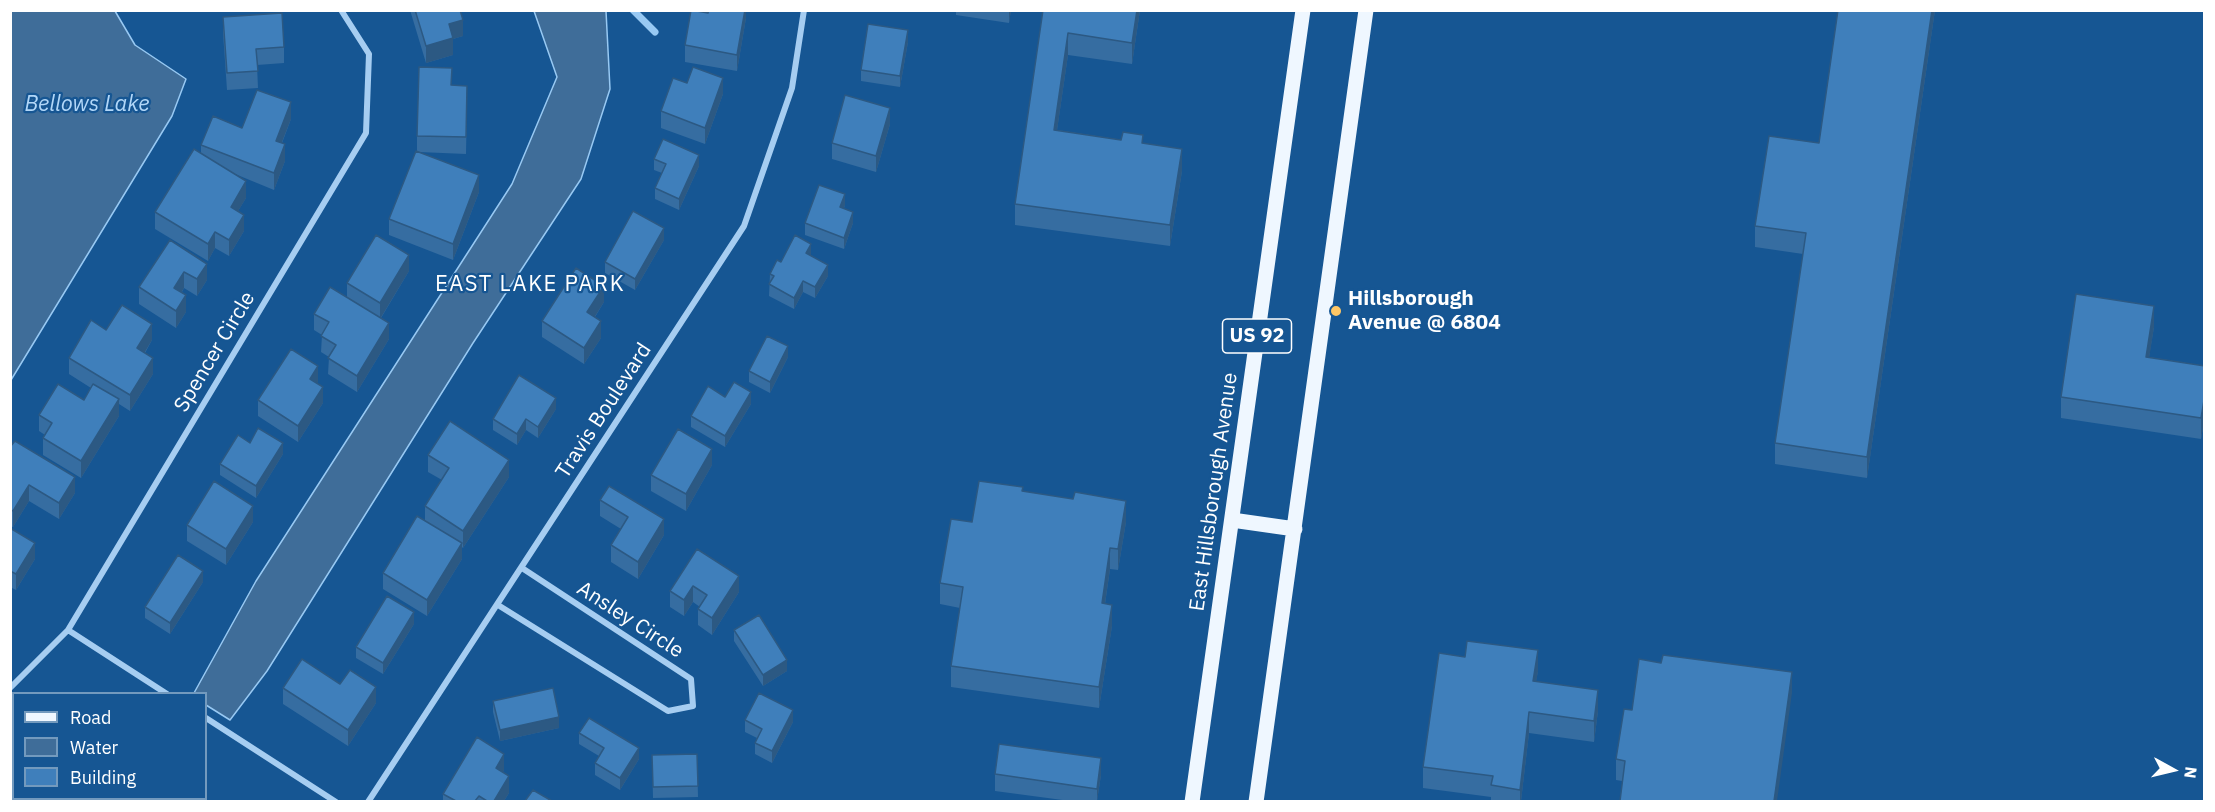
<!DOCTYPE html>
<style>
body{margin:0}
#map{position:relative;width:2215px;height:812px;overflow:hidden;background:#165693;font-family:"IBM Plex Sans",sans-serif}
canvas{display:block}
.frame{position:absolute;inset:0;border:12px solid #fff;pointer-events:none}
.legend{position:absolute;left:12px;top:692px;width:195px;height:108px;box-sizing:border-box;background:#165693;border:2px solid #739abe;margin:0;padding:8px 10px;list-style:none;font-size:18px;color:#fff}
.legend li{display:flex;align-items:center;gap:12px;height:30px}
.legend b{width:30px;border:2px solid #739abe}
.north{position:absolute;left:2143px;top:740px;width:60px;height:60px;-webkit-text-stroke:4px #165693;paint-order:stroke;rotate:98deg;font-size:16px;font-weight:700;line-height:24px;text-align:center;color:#fff}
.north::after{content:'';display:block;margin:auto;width:21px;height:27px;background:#fff;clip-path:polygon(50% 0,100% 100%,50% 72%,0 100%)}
</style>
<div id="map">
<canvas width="2215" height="812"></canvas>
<div class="frame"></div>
<ul class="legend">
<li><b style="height:8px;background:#eff7ff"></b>Road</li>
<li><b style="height:16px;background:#3f6d99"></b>Water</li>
<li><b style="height:16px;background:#3f7fbb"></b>Building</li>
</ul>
<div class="north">N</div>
</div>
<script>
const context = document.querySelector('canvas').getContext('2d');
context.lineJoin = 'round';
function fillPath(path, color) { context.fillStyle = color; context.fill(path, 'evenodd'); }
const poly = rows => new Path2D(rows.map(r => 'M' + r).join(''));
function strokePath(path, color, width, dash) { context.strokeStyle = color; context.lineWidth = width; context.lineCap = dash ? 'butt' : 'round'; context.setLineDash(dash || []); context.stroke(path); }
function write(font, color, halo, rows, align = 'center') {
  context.font = font + ' "IBM Plex Sans",sans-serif'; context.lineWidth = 4.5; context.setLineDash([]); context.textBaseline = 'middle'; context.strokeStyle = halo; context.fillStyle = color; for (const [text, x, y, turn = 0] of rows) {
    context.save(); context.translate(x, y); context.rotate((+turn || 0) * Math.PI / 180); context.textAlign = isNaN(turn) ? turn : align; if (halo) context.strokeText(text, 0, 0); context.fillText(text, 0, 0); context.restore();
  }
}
const water = poly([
 [11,10,115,11,135,45,186,79,172,116,11,380,11,10],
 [534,11,606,11,610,89,581,179,473,343,267,671,230,720,206,705,206,694,194,693,256,581,512,184,557,77,534,11]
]);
const stream = poly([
 [633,10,655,32]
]);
const street = poly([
 [498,605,668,711,693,706,691,679,522,568],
 [68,630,167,694],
 [10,688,68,630,366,133,369,54,341,10],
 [206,718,336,802],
 [368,802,744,226,792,88,804,10]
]);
const primary = poly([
 [1232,520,1295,529],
 [1192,802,1303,10],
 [1256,802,1366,10]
]);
const wall = poly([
 [410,10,460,10,463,36,453,39,453,55,426,63],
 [746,10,746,18,737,71,685,62,685,45,708,13],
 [956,10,1011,10,1009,23,956,15],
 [1043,10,1140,10,1132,64,1068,55,1057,130,1143,143,1182,171,1170,246,1015,225,1015,204],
 [1838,10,1935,10,1867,478,1775,464,1775,443,1803,254,1755,247,1755,226,1819,143],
 [223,17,284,47,284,63,257,65,258,88,227,90,223,33],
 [908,42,900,87,861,81,861,70],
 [687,83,723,94,705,144,661,128,661,111],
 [451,85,467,102,466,154,419,152,479,192,453,260,389,235,389,219,417,151,417,136],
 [291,119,282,143,285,161,274,190,235,174,246,198,238,211,244,231,229,256,215,248,208,261,155,229,155,212,201,154,201,145,242,128],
 [890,124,876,172,832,159,832,143],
 [654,159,699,166,679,210,655,199,655,188,662,173,654,170],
 [845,205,844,208,853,223,844,249,805,235,805,223],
 [170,240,207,280,197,296,184,288,182,292,186,312,176,328,139,304,139,287],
 [664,240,635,290,605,273,605,262],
 [811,255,810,256,828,276,815,298,803,292,794,309,769,296,770,274,781,262],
 [409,271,381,318,389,339,357,392,328,374,329,357,321,352,322,335,314,330,314,314,347,297,347,283],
 [604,302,595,317,601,338,584,364,542,337,542,321],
 [2154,327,2149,357,2205,366,2205,416,2201,439,2061,418,2061,397],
 [106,330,152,340,145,353,153,374,130,411,119,404,119,416,81,478,43,455,43,438,45,435,39,431,39,415,84,400,91,388,69,374,69,358],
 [788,357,770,393,749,382,749,371],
 [318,382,317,383,323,403,298,442,258,416,258,400],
 [725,397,751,404,725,447,691,427,691,416],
 [556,409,538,438,526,430,517,445,493,430,493,419],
 [250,443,283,454,256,498,220,475,220,464],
 [10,447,75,493,59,519,29,501,13,527,10,526],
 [428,455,509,477,463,548,462,547,462,559,427,616,383,589,383,573,425,521,425,506,442,480,428,472],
 [712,465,686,511,651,491,651,475],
 [1023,491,1126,522,1118,570,1110,569,1105,604,1112,626,1099,708,951,687,951,666,960,608,940,604,940,583,972,522],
 [600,500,664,535,638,579,611,562,611,545,621,529,600,516],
 [253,522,226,565,187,541,187,525],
 [10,528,35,559,16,590,10,587],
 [697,549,739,592,712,635,698,625,698,609,700,607,693,602,684,616,670,607,670,591],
 [203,582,170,634,145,618,145,607],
 [414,624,383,674,356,658,356,647],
 [734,630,787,671,763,686,734,641],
 [1538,671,1536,681,1598,711,1594,742,1529,733,1521,801,1491,801,1491,797,1423,788,1423,767],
 [340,684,376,703,348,746,283,704,283,688],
 [1792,693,1622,781,1616,780,1616,759,1632,710],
 [493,701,559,728,500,741,493,712],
 [745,720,793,722,772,763,755,754,755,743,757,738,745,732],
 [579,733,639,759,620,790,595,775,595,763,599,756,579,744],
 [697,754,698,797,653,798,652,755],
 [504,770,503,772,509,793,504,801,443,801,443,794],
 [995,774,1101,775,1097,801,1070,801,995,791]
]);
const shadedWall = poly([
 [745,10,746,10,746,18,737,71,737,55],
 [1009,10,1011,10,1009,23],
 [1137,10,1140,10,1132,64,1132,43],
 [1932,10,1935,10,1867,478,1867,457],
 [463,20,463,36,453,39,453,55,426,63,426,46,449,24],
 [908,30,908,42,900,87,900,76],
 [1068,33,1068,55,1054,151,1054,130],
 [723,78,723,94,705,144,705,128],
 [291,102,291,119,276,157,276,141],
 [890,108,890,124,876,172,876,156],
 [285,144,285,161,274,190,274,173],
 [1182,149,1182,171,1170,246,1170,225],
 [699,155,699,166,679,210,679,199],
 [479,175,479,192,453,260,453,244],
 [246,181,246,198,231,223,231,207],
 [845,194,845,205,840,218,840,207],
 [853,212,853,223,844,249,844,238],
 [244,215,244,231,229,256,229,240],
 [664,228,664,240,635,290,635,279],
 [215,232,215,248,208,261,208,244],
 [811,244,811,255,806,264,806,253],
 [409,255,409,271,380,319,380,303],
 [207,264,207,280,197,296,197,279],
 [828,265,828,276,815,298,815,287],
 [184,272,184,288,174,304,174,288],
 [803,281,803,292,794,309,794,298],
 [604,286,604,302,587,329,587,312],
 [186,295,186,312,176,328,176,311],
 [2154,306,2154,327,2146,378,2146,357],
 [601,321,601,338,584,364,584,348],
 [389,323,389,339,357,392,357,376],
 [152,324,152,340,137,365,137,348],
 [788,346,788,357,770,393,770,382],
 [153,358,153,374,130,411,130,395],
 [318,366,318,382,310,395,310,379],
 [323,387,323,403,298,442,298,426],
 [751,392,751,404,725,447,725,436],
 [2205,394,2205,416,2201,439,2201,418],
 [556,398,556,409,538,438,538,427],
 [119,399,119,416,81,478,81,461],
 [526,419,526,430,517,445,517,434],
 [283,443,283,454,256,498,256,486],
 [712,449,712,465,686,511,686,494],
 [509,460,509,477,463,548,463,531],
 [75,477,75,493,59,519,59,503],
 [29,485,29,501,13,527,13,511],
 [1126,501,1126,522,1118,570,1118,549],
 [253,506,253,522,226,565,226,549],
 [664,519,664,535,638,579,638,562],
 [35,543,35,559,16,590,16,574],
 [462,543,462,559,427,616,427,600],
 [1110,548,1110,569,1102,624,1102,603],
 [203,571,203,582,170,634,170,623],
 [739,576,739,592,712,635,712,618],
 [693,586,693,602,684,616,684,600],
 [1112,605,1112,626,1099,708,1099,687],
 [414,612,414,624,383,674,383,663],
 [1538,650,1538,671,1533,702,1533,681],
 [787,660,787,671,763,686,763,675],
 [1792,672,1792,693,1777,801,1774,801],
 [376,687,376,703,348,746,348,730],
 [1598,690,1598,711,1594,742,1594,721],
 [793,710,793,722,772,763,772,751],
 [1529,712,1529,733,1521,801,1520,801,1520,790],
 [559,717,559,728,500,741,500,730],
 [639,748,639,759,620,790,620,778],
 [504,754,504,770,496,784,496,768],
 [1101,758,1101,775,1097,801,1097,789],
 [509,776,509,793,504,801,494,801],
 [46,798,49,798,49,801,40,801]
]);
const building = poly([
 [415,10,460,10,463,20,449,24,453,38,426,46,415,10],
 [691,10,708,13,709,10,745,10,737,55,685,45,691,10],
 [1043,10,1137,10,1132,43,1068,33,1054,130,1121,140,1123,132,1143,135,1142,143,1182,149,1170,225,1015,204,1043,10],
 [1838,10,1932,10,1867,457,1775,443,1806,233,1755,226,1769,136,1819,143,1838,10],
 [282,13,284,47,256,49,258,71,227,73,223,17,282,13],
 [868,24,908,30,900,76,861,70,868,24],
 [419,67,452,68,451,85,467,86,466,137,417,136,419,67],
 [693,67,723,78,705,128,661,111,673,78,687,83,693,67],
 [257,90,291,102,276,141,285,144,274,173,201,145,213,116,242,128,257,90],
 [845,95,890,108,876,156,832,143,845,95],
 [663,139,699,155,679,199,655,188,666,164,654,159,663,139],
 [194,149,246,181,231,207,244,215,229,240,215,232,208,244,155,212,194,149],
 [416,151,479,175,453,244,389,219,416,151],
 [819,185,845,194,840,207,853,212,844,238,805,223,819,185],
 [633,211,664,228,635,279,605,262,633,211],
 [376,235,409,255,380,303,347,283,376,235],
 [795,235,811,244,806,253,828,265,815,287,803,281,794,298,769,284,774,276,770,274,777,260,781,262,795,235],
 [170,240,207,264,197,279,184,272,174,288,186,295,176,311,139,287,170,240],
 [576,268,604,286,587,312,601,321,584,348,542,321,576,268],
 [330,287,389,323,357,376,328,358,336,345,321,336,329,322,314,314,330,287],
 [2076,294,2154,306,2146,357,2205,366,2205,394,2201,418,2061,397,2076,294],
 [122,305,152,324,137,348,153,358,130,395,69,358,91,320,106,330,122,305],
 [767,336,788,346,770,382,749,371,767,336],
 [291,349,318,366,310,379,323,387,298,426,258,400,291,349],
 [519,375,556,398,538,427,526,419,517,434,493,419,519,375],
 [734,382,751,392,725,436,691,416,708,386,725,397,734,382],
 [58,384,84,400,93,384,119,399,81,461,43,438,52,423,39,415,58,384],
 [450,421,509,460,463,531,425,506,449,468,428,455,450,421],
 [258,428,283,443,256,486,220,464,238,435,250,443,258,428],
 [678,429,712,449,686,494,651,475,678,429],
 [15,441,75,477,59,503,29,485,13,511,10,509,10,447,15,441],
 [214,481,253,506,226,549,187,525,214,481],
 [979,481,1023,487,1022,491,1073,499,1075,492,1126,501,1118,549,1110,548,1102,603,1112,605,1099,687,951,666,963,587,940,583,951,519,972,522,979,481],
 [609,486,664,519,638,562,611,545,628,517,600,500,609,486],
 [417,516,462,543,427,600,383,573,417,516],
 [10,528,35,543,16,574,10,571,10,528],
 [697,549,739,576,712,618,698,609,707,595,693,586,684,600,670,591,697,549],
 [178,555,203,571,170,623,145,607,178,555],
 [387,596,414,612,383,663,356,647,387,596],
 [759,615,787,660,763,675,734,630,759,615],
 [1467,641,1538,650,1533,681,1598,690,1594,721,1529,712,1520,790,1491,785,1493,776,1423,767,1439,653,1465,657,1467,641],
 [1663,655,1792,672,1774,801,1620,801,1625,761,1616,759,1624,709,1632,710,1639,659,1661,663,1663,655],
 [302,659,340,684,350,670,376,687,348,730,283,688,302,659],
 [553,688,559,717,500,730,493,701,553,688],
 [759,693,793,710,772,751,755,743,762,729,745,720,759,693],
 [589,718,639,748,620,778,595,763,604,748,579,733,589,718],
 [477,737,504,754,496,768,509,776,494,801,487,801,479,796,475,801,456,801,443,794,477,737],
 [999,744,1101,758,1097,789,995,774,999,744],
 [10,752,14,758,14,798,46,798,40,801,10,801,10,752],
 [697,754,698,786,653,787,652,755,697,754],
 [533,790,552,801,525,801,533,790]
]);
const markers = [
 [1336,311,6,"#ffc765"]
];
const shields = [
 [1257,336,69]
];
const shieldNames = [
 ["US 92",1257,336]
];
const poiNames = [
 ["Hillsborough",1348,299],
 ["Avenue @ 6804",1348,323]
];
const streetNames = [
 ["Spencer Circle",215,352,-59],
 ["Travis Boulevard",604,411,-57],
 ["East Hillsborough Avenue",1214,492,-82],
 ["Ansley Circle",630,620,33]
];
const waterNames = [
 ["Bellows Lake",87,105]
];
const neighbourhoodNames = [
 ["EAST LAKE PARK",530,285]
];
fillPath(water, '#3f6d99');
strokePath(water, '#98c9f3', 1.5);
strokePath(stream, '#98c9f3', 7);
strokePath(street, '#a6cdf1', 6);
strokePath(primary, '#eff7ff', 15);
fillPath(wall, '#366da1');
fillPath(shadedWall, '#2c5983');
fillPath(building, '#3f7fbb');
strokePath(building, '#2c5983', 1.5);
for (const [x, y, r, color] of markers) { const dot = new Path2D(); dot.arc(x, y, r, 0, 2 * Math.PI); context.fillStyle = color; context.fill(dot); strokePath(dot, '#165693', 2); }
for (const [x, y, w] of shields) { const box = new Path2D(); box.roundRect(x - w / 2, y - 17, w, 34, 4.5); context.fillStyle = '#165693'; context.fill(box); strokePath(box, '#fff', 1.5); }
write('bold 20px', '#fff', null, shieldNames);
write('bold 21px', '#fff', '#165693', poiNames, 'left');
write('21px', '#fff', '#165693', streetNames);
write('italic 22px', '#b2d7f8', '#165693', waterNames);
context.letterSpacing = '1.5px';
write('22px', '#fff', '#165693', neighbourhoodNames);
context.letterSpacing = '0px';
</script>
